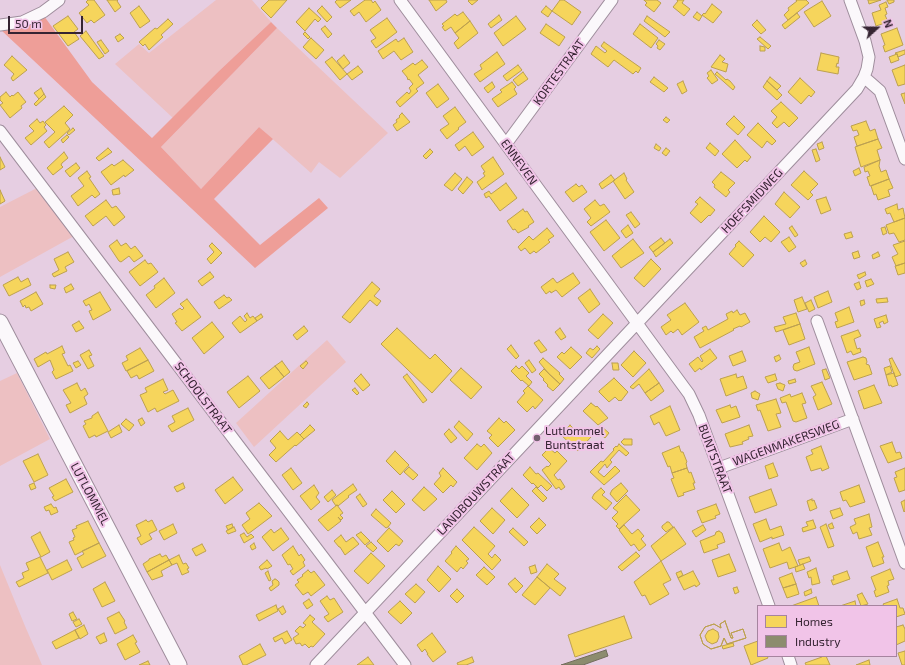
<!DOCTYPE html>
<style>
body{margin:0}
#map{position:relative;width:905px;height:665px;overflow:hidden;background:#e6cee2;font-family:"Exo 2",sans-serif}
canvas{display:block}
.legend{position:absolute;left:757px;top:605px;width:140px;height:52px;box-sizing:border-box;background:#f1c4e8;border:1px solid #a6849f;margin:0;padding:5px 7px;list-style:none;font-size:12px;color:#352432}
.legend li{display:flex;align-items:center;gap:8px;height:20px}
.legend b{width:20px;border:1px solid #a6849f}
.north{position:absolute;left:857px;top:8px;width:40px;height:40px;-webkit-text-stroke:3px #f1c4e8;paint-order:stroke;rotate:69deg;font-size:11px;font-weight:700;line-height:16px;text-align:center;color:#352432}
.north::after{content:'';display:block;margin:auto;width:14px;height:18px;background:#352432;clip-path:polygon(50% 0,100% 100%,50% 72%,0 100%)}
.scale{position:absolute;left:8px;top:16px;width:75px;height:18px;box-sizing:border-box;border:2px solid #352432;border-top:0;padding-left:5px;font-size:12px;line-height:14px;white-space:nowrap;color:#352432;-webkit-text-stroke:3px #f1c4e8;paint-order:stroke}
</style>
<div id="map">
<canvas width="905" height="665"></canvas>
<ul class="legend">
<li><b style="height:11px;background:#f6d55c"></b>Homes</li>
<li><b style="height:11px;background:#8c8c6e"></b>Industry</li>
</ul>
<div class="north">N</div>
<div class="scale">50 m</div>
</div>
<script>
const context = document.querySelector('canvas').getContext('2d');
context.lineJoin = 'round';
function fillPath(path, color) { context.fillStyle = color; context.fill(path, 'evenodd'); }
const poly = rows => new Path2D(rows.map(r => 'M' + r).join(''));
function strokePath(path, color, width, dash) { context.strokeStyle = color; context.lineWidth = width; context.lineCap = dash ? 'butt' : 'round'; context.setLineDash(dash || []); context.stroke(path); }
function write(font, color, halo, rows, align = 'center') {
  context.font = font + ' "Exo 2",sans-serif'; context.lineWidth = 4; context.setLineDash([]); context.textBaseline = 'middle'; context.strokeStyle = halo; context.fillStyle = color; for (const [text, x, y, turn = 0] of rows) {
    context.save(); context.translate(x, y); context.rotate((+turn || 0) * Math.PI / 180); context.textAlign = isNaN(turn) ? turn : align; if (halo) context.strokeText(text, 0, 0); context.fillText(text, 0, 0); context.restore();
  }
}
const green = poly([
 [216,0,252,0,271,22,219,71,173,118,115,64,139,44,149,53],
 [277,28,388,133,340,178,319,162,311,173,259,127,201,189,161,147],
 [37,188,74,236,0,277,0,207],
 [327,340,346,362,254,447,236,423],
 [17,373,50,439,0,466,0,381],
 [0,565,25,626,42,665,0,665]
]);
const forest = poly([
 [44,16,92,82,152,138,219,71,271,22,277,28,161,147,201,189,259,127,273,139,214,199,260,245,319,198,328,208,255,268,1,30,17,28]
]);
const homes = poly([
 [88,0,94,0,105,15,94,23,91,20,87,23,79,13,89,5,86,2,88,0],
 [107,0,118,0,117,1,121,7,115,12,107,0],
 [269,0,287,0,271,18,261,8,269,0],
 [337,0,351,0,340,8,335,2,337,0],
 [365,0,371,0,373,3,375,1,381,10,366,22,359,12,354,16,350,11,365,0],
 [429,0,446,0,447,2,436,11,429,0],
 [469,0,478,0,472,5,468,1,469,0],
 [560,0,564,0,581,12,572,25,552,11,560,0],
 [644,0,657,0,661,3,654,12,645,5,647,3,644,0],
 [677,0,684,0,682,3,690,9,684,16,673,7,678,1,677,0],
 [796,0,806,0,809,3,788,20,784,15,789,10,788,8,797,1,796,0],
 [868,0,881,0,869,4,868,0],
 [887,0,894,0,894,2,889,4,887,0],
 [822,1,831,16,814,27,804,12,822,1],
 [886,2,888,7,885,8,887,14,885,15,888,22,876,26,872,13,881,10,879,5,886,2],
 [712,4,722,12,713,23,702,15,704,13,705,14,712,4],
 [139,6,150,21,140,28,130,13,139,6],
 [322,6,332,17,327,22,317,11,322,6],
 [546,6,552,11,548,17,541,12,546,6],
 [309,8,321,19,318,22,315,19,305,31,296,22,309,8],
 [463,12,470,21,455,33,451,27,445,31,442,27,444,26,442,24,455,14,457,16,463,12],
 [697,12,702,16,699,21,693,17,697,12],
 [797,13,800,17,785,29,782,25,797,13],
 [499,15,502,20,491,28,488,24,499,15],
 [68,16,78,29,74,32,79,39,68,46,53,26,68,16],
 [516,16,526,29,503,46,494,33,516,16],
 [647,16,670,32,665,37,644,21,647,16],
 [387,18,397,32,376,48,371,41,376,38,370,30,387,18],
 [168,19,173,24,161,35,163,37,149,50,145,44,143,46,139,42,155,28,157,29,168,19],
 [757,20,766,30,761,34,752,25,757,20],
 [470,21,478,33,458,49,454,43,459,38,455,33,470,21],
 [546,24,565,37,559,46,540,33,546,24],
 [640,24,658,38,651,48,633,34,640,24],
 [325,26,332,34,328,38,321,29,325,26],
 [897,28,903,45,885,52,883,46,885,45,881,34,897,28],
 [86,31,104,56,99,59,80,36,86,31],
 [305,32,310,37,308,39,303,34,305,32],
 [120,34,124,38,118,42,115,37,120,34],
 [760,37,771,46,768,49,757,39,760,37],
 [311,38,324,50,316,59,303,47,311,38],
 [404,38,413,52,401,60,394,51,383,59,378,51,396,39,398,42,404,38],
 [101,40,109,51,105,54,97,42,101,40],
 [659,40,665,44,660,50,657,48,658,46,656,44,659,40],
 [604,42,641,68,638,73,636,71,633,74,614,60,608,67,591,54,596,46,605,53,607,51,601,46,604,42],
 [760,46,765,47,765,51,760,51,760,46],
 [905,50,905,54,898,57,897,54,896,54,895,53,905,50],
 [497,52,505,64,480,82,474,74,482,69,480,65,497,52],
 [821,53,839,57,838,64,837,63,836,67,839,67,838,74,817,70,821,53],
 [897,54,899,60,891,63,889,57,897,54],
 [344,55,350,63,343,69,337,61,344,55],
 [720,55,725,59,722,62,728,64,726,72,711,67,720,55],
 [12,56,27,70,13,81,11,78,14,74,4,65,12,56],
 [332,57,347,74,340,80,325,62,332,57],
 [422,60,428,67,418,75,424,83,416,89,418,91,400,107,396,102,407,92,409,94,411,91,409,88,413,84,409,79,408,80,407,77,402,71,413,63,415,65,422,60],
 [518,65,522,70,507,81,503,76,518,65],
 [905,65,905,84,898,86,892,70,905,65],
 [358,66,363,72,352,80,347,74,358,66],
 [711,70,718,80,712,84,707,78,709,76,707,73,711,70],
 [523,72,528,79,518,86,513,80,523,72],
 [717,72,726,80,727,79,730,81,735,87,733,90,715,74,717,72],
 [654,77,668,88,664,92,650,82,654,77],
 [770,77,781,86,777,90,767,81,770,77],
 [800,78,815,92,811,97,809,95,801,104,788,92,800,78],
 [683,81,687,91,682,94,677,84,683,81],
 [767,81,782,95,777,100,763,87,767,81],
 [492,82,495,87,488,93,484,88,492,82],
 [512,82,516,87,514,89,517,94,498,107,492,99,502,92,500,90,512,82],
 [438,84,449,99,437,108,426,93,438,84],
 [41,88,44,94,39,99,34,93,41,88],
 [6,92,10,97,12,95,13,96,18,92,26,102,21,106,22,108,10,118,0,105,3,103,0,100,0,97,6,92],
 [905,93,905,104,901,94,905,93],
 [44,94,46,97,36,106,34,104,44,94],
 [781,102,798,118,789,127,784,122,777,128,772,123,777,117,771,111,781,102],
 [64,106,73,115,65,123,70,129,49,148,44,142,55,132,45,122,64,106],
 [455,107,466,122,458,128,459,129,447,139,440,130,449,124,443,116,455,107],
 [402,113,410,122,397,131,393,125,397,122,396,120,400,117,399,116,402,113],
 [734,116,745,127,738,135,726,124,734,116],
 [666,117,670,120,667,123,663,120,666,117],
 [37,119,40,123,43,121,46,125,44,127,47,131,31,145,25,138,34,131,29,126,37,119],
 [866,121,870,131,875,129,878,139,857,146,854,137,859,135,857,130,853,131,851,126,866,121],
 [758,123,776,141,772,145,767,141,762,148,747,135,758,123],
 [73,128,75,130,69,135,67,133,73,128],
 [473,132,484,147,472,156,465,146,459,151,455,145,473,132],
 [67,135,69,137,63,143,61,140,67,135],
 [878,139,882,148,877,150,880,160,861,167,855,147,878,139],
 [735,140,751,157,747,162,745,160,737,168,722,154,735,140],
 [822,142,824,148,819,150,817,144,822,142],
 [710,143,719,151,715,156,706,148,710,143],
 [656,144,661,148,659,151,654,148,656,144],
 [108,148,112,152,99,161,96,158,108,148],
 [666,148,670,151,666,156,662,153,666,148],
 [430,149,433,152,426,159,423,156,430,149],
 [816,149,820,160,816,162,812,150,816,149],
 [64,152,68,158,62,163,61,165,63,167,53,175,47,168,64,152],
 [0,157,5,167,0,170,0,157],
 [493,157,504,174,482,190,477,182,485,176,483,173,485,172,481,166,493,157],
 [123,160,134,170,125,177,124,175,111,185,101,172,112,164,114,166,123,160],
 [880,160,879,166,881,172,886,170,889,179,870,186,867,177,870,176,868,171,865,172,864,167,880,160],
 [76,163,80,168,70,177,65,171,76,163],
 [859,168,861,173,855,176,853,171,859,168],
 [87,171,91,177,89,178,100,194,95,198,92,195,78,206,71,196,84,186,78,178,87,171],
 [804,171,818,184,810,192,813,195,808,200,791,185,804,171],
 [721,172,735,183,728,190,730,192,726,197,714,187,715,185,712,182,721,172],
 [455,173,462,179,452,191,444,185,455,173],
 [624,173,627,179,626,180,634,192,625,199,613,181,624,173],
 [611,175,615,180,602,189,599,184,611,175],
 [467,177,473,182,463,194,458,189,467,177],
 [889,179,893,188,888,190,890,196,878,200,876,194,874,195,871,186,889,179],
 [506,183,517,198,500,211,489,196,486,198,484,194,489,191,491,194,506,183],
 [576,184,579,187,582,185,587,192,573,202,565,192,576,184],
 [119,188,120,194,113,195,112,190,119,188],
 [0,190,5,201,0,204,0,190],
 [784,192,800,207,790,218,775,204,784,192],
 [700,197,715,210,710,216,709,215,701,223,690,213,698,204,695,202,700,197],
 [826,197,831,210,821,214,816,200,826,197],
 [106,200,112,208,116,206,125,217,114,226,106,216,93,226,85,216,106,200],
 [595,200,600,206,604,204,610,212,591,226,587,222,591,218,584,209,595,200],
 [897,204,898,210,903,208,905,218,894,222,890,213,887,214,885,209,897,204],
 [523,209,525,212,527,211,534,222,528,226,529,227,518,233,515,229,513,230,507,221,523,209],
 [631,212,640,224,635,228,626,215,631,212],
 [764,216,780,232,771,242,765,237,760,242,750,232,764,216],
 [905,218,905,240,899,242,894,233,889,234,886,225,905,218],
 [606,220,620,238,604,251,590,232,606,220],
 [628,225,633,233,626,238,621,231,628,225],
 [792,226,798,235,795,237,789,228,792,226],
 [885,227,887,233,883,235,881,228,885,227],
 [547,228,554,236,548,240,550,242,536,253,534,251,530,254,525,248,521,251,518,247,529,236,533,240,547,228],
 [851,232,853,237,846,239,844,234,851,232],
 [789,237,796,247,789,252,781,242,789,237],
 [661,238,665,243,653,252,649,247,661,238],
 [633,239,644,253,621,268,612,256,633,239],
 [670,239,673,243,656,257,653,252,670,239],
 [117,240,121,246,126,243,131,249,135,246,143,256,134,262,129,256,121,262,119,261,109,246,117,240],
 [739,241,754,255,743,267,729,254,736,246,735,245,739,241],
 [905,241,905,263,896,266,892,257,898,254,893,245,905,241],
 [212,243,222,253,211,264,207,259,214,252,209,246,212,243],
 [858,251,860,257,854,259,852,253,858,251],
 [68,252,74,262,65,267,67,271,54,277,52,274,59,270,54,259,68,252],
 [878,252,880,256,873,259,872,255,878,252],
 [651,259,661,269,644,287,634,278,651,259],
 [145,260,148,264,151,263,158,272,140,286,129,272,145,260],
 [805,260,807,264,803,267,800,263,805,260],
 [905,263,905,273,898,275,895,266,905,263],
 [210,272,214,277,202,286,198,281,210,272],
 [865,272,866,275,859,279,857,275,865,272],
 [573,273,580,283,562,297,556,290,551,293,550,291,546,294,541,287,553,278,557,283,573,273],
 [18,277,21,282,28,278,31,285,9,296,3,285,18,277],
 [164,278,175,293,156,308,146,295,155,288,154,286,164,278],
 [871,279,874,284,867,287,865,281,871,279],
 [372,282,380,289,374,296,381,301,377,306,370,300,350,323,342,317,372,282],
 [859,282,861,288,857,290,854,284,859,282],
 [71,284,74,289,66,293,64,288,71,284],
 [50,285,56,285,55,289,50,288,50,285],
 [590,289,600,304,589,313,578,298,590,289],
 [828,291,832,302,818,308,814,297,828,291],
 [36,292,43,304,31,311,29,307,26,308,25,305,23,307,20,301,36,292],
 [100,292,111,310,93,320,89,311,92,310,89,304,86,306,83,301,100,292],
 [224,295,227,298,229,297,232,300,219,309,214,302,224,295],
 [802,297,807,309,798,312,794,300,802,297],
 [887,298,888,302,877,303,876,299,887,298],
 [187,299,201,317,182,331,175,323,177,322,172,314,180,308,182,310,184,308,180,304,187,299],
 [811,300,815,309,809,312,805,303,811,300],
 [864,300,865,304,861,306,860,301,864,300],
 [685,303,699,322,682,335,678,329,673,333,671,331,666,335,661,327,671,320,667,315,685,303],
 [849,307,854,322,837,328,835,322,838,321,835,313,849,307],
 [737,310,740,315,745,313,750,322,741,327,740,326,733,329,734,330,700,348,694,337,704,331,702,328,706,326,708,330,728,319,726,314,732,311,733,313,737,310],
 [247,313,250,318,253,316,257,321,240,333,232,323,240,316,245,322,247,320,244,316,247,313],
 [796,313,800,324,776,332,774,327,786,324,783,317,796,313],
 [261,314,263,317,257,321,255,318,261,314],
 [603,314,613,323,598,339,588,330,603,314],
 [886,315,888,322,884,324,883,321,879,323,881,327,877,328,874,319,886,315],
 [79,321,84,328,76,332,72,325,79,321],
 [212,322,224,337,204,354,192,338,212,322],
 [800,324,805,339,789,345,783,330,800,324],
 [304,326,308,331,297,340,293,335,304,326],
 [397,328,430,359,435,354,452,371,432,393,381,344,397,328],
 [560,328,566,337,561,340,555,332,560,328],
 [858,330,861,336,854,339,857,349,860,348,861,352,853,355,851,351,847,353,841,336,858,330],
 [539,340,547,350,541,353,534,343,539,340],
 [511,345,519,356,516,359,507,349,511,345],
 [62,346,65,353,62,354,68,366,70,365,73,371,56,379,52,372,54,370,50,360,38,367,34,359,46,352,47,354,62,346],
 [597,346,600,349,592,358,586,353,590,348,593,350,597,346],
 [571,347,582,357,570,369,557,357,562,352,564,354,571,347],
 [809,347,815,364,797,371,794,370,793,367,794,364,800,362,796,352,809,347],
 [140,348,148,360,126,371,122,363,128,360,126,356,140,348],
 [710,349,717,358,701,370,700,368,695,372,689,364,698,357,702,362,703,361,700,356,710,349],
 [89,350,92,355,89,356,94,366,88,369,80,355,89,350],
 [634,351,646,363,633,377,621,365,634,351],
 [742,351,746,361,733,366,729,356,742,351],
 [779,355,781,359,776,362,774,357,779,355],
 [863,357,866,358,867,362,866,364,869,365,872,374,854,380,847,362,863,357],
 [543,358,560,373,559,374,564,379,560,384,549,374,539,362,543,358],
 [892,358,901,375,895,377,889,359,892,358],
 [148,360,154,371,139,379,137,375,131,378,127,371,148,360],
 [529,360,536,370,532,373,525,363,529,360],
 [78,361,81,365,76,368,73,363,78,361],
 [282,361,290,372,284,377,275,366,282,361],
 [306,361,308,363,303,369,300,366,306,361],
 [612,363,618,363,619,370,613,370,612,363],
 [275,366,284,377,269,389,260,378,275,366],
 [516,366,519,369,522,366,529,373,526,376,532,382,529,386,522,380,521,381,511,371,516,366],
 [890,366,892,372,886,375,884,368,890,366],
 [461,368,482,387,471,399,450,380,461,368],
 [544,369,560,384,553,391,547,386,548,385,543,380,544,379,539,374,544,369],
 [649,369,659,383,645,393,639,384,633,389,630,387,649,369],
 [826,369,830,378,825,380,822,370,826,369],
 [894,373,898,385,892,387,891,385,889,386,886,375,894,373],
 [361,374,370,385,363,391,354,381,361,374],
 [407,374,427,400,423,403,403,377,407,374],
 [736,374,737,378,743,376,747,388,726,396,720,379,736,374],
 [775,374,777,380,768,383,765,377,775,374],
 [248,376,260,391,239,408,227,392,248,376],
 [614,378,628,392,621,401,620,400,619,401,615,397,609,402,599,392,599,391,614,378],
 [163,379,168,390,163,392,165,394,173,390,179,401,157,412,155,408,148,412,140,395,147,392,145,388,163,379],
 [795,379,796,382,789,384,788,381,795,379],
 [822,382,832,404,818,410,813,397,816,395,811,386,822,382],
 [77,383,81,391,85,388,88,394,84,397,87,404,70,413,66,405,71,403,63,390,77,383],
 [659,383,664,391,651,401,645,393,659,383],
 [780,383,785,385,783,391,778,389,776,384,780,383],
 [874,385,882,403,864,409,858,391,874,385],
 [528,386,543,400,535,409,533,406,527,412,517,402,525,393,523,391,528,386],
 [355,388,359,393,357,395,352,390,355,388],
 [755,391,760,394,758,400,752,398,751,393,755,391],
 [802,393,806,403,802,404,807,418,796,422,793,421,786,402,782,403,780,398,790,394,791,397,802,393],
 [776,399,781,413,776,414,781,427,768,431,760,410,758,411,756,405,776,399],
 [307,402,309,404,306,408,303,406,307,402],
 [591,403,596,407,597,406,608,418,598,425,583,411,591,403],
 [730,405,731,408,736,406,740,417,722,423,716,410,730,405],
 [670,406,680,430,666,436,659,422,654,425,650,416,670,406],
 [188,408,194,420,172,432,168,426,175,422,172,416,188,408],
 [98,412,108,431,96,437,95,435,89,438,83,426,86,424,84,421,92,418,92,416,98,412],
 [142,418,145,423,141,426,138,420,142,418],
 [499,418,504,423,506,421,515,430,498,447,489,438,492,435,487,431,499,418],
 [126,419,134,425,129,431,121,424,126,419],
 [459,421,473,434,467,441,454,427,459,421],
 [119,425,122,432,111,438,108,432,119,425],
 [310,425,315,430,304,439,300,435,310,425],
 [570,425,577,432,581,428,591,437,578,451,561,435,570,425],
 [749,425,753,436,748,437,749,439,742,442,743,444,730,447,725,434,749,425],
 [601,426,609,433,605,438,596,430,601,426],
 [449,429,457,438,451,443,444,434,449,429],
 [280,431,288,440,297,432,304,439,296,446,295,445,276,462,269,455,276,448,270,441,280,431],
 [624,439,632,439,632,445,624,445,621,442,624,439],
 [892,442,896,453,900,452,902,458,888,463,880,446,892,442],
 [477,444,481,447,484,444,492,453,477,470,464,458,477,444],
 [619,444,629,453,626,456,619,450,610,460,612,462,607,468,605,464,598,472,604,477,615,466,620,471,604,485,590,472,601,461,603,462,614,450,613,449,616,446,617,447,619,444],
 [679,446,681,452,683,452,687,462,686,463,687,468,672,473,670,466,668,467,662,453,679,446],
 [821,446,829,468,822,471,821,468,811,471,806,457,813,454,811,450,821,446],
 [549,448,555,453,557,451,567,461,554,475,558,480,560,479,565,487,561,490,559,487,556,489,542,470,547,466,548,467,551,464,542,455,549,448],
 [395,451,409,465,400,475,386,461,395,451],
 [38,454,48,475,34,482,23,461,38,454],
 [773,463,778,476,769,479,765,466,773,463],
 [409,467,418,475,413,480,404,472,409,467],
 [530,467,536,474,538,473,552,486,547,491,541,485,538,488,533,483,532,484,523,475,530,467],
 [291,468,302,483,293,490,282,475,291,468],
 [443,468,457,482,453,487,451,485,443,493,434,484,441,476,439,473,443,468],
 [687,468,689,473,691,472,695,483,693,483,695,489,683,493,684,495,678,497,671,479,674,478,672,473,687,468],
 [905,468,905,490,899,492,894,478,897,477,895,472,905,468],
 [233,477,243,490,225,504,215,490,233,477],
 [66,479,73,492,55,501,52,497,54,496,49,488,66,479],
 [34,483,36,488,31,490,29,485,34,483],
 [183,483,185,488,177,492,174,487,183,483],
 [621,483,628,491,617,502,610,494,612,490,621,483],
 [353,484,357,490,348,496,349,497,338,506,337,505,336,506,332,500,353,484],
 [314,485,319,493,316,497,320,502,311,510,300,496,314,485],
 [859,485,865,502,850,507,846,500,843,501,840,492,859,485],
 [424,487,437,499,424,511,412,500,424,487],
 [536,487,547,498,543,502,532,491,536,487],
 [512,488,529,505,517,518,500,501,512,488],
 [601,488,605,492,602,495,612,503,606,510,592,498,594,494,601,488],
 [771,489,777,505,755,513,749,497,771,489],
 [332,490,336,495,328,502,324,497,332,490],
 [392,491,405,504,396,513,383,500,392,491],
 [360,494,367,504,363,507,356,497,360,494],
 [626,495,640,510,619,529,616,526,618,524,612,518,618,512,613,508,626,495],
 [812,499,812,501,814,500,817,508,810,511,807,501,812,499],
 [905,500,905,511,904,512,901,502,905,500],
 [259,503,272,516,248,534,242,525,250,519,246,513,259,503],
 [51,504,54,508,56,507,58,512,51,515,49,510,46,511,44,507,51,504],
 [716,504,720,514,715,516,716,518,702,523,697,511,716,504],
 [337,505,343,513,340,515,343,518,341,520,338,517,341,521,328,531,318,520,337,505],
 [492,508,505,520,493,534,480,521,492,508],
 [840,508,843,515,833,519,830,511,840,508],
 [376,509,391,523,388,527,386,528,371,515,376,509],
 [869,514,872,527,869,528,872,535,859,539,857,532,853,534,850,527,856,524,854,519,869,514],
 [539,518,546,525,537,534,530,527,539,518],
 [766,519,770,530,781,526,784,535,772,539,772,537,760,542,753,524,766,519],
 [146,520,148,522,152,520,157,530,149,534,152,539,141,545,137,538,141,536,136,525,146,520],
 [813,520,816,528,803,532,802,528,808,526,806,522,813,520],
 [88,521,99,543,75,555,69,542,74,540,73,538,75,537,72,530,77,528,76,526,88,521],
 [667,522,669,522,673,527,666,532,662,528,662,526,667,522],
 [832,523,834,528,830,529,828,525,832,523],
 [173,524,177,533,164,540,159,531,173,524],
 [232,524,233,527,228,530,226,526,232,524],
 [826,524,834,546,828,548,820,527,826,524],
 [624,525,632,534,638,529,644,536,641,539,646,545,639,551,634,544,631,546,619,530,624,525],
 [703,525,706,530,696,537,692,531,703,525],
 [234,527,236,531,228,534,226,531,234,527],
 [474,527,495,546,488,554,492,558,495,554,501,560,492,570,462,540,474,527],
 [674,527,686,544,661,561,651,546,674,527],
 [281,528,289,539,273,551,262,537,271,529,274,533,281,528],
 [389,528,403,541,399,546,396,544,388,552,377,541,389,528],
 [513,528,528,542,524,546,509,532,513,528],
 [719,531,722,533,725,542,717,545,718,548,704,553,700,541,715,535,716,532,719,531],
 [40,532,50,552,41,557,31,537,40,532],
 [361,532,370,541,365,545,356,535,361,532],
 [244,533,247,537,251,534,254,537,244,543,240,535,244,533],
 [341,535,346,542,353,537,359,544,345,555,340,547,339,547,334,541,341,535],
 [371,542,377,548,373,552,366,546,371,542],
 [878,542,884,557,882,557,884,563,873,567,866,547,878,542],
 [99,543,106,556,82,568,77,558,84,554,82,551,99,543],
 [254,543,256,548,252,550,250,546,254,543],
 [779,543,782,551,790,547,798,566,789,569,787,562,770,568,763,549,779,543],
 [202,544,206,551,196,556,192,549,202,544],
 [293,546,299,556,301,554,305,560,303,562,305,566,293,575,290,571,293,569,290,564,288,565,282,555,293,546],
 [456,546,469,559,466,561,468,563,463,569,461,567,457,572,445,561,452,553,451,552,456,546],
 [636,552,640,556,622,571,618,567,636,552],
 [371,553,385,566,368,584,354,571,371,553],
 [160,554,162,557,166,555,169,560,147,572,143,564,149,560,149,559,160,554],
 [729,554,736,571,718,577,712,560,729,554],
 [179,555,183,564,186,563,189,568,187,569,189,572,182,575,177,563,172,565,169,560,179,555],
 [40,557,48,573,19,587,16,582,24,578,22,573,29,570,26,563,40,557],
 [809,557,811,561,800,565,798,560,809,557],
 [67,560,72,570,52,580,47,570,67,560],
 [169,560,172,565,161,571,163,576,152,580,147,572,169,560],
 [267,560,272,566,267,569,266,568,261,570,259,567,267,560],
 [661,561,671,580,663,584,669,594,650,605,645,595,642,596,634,582,661,561],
 [547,564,559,574,554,579,566,588,560,596,537,577,547,564],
 [803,564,805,569,796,572,795,567,803,564],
 [535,565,537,572,531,574,529,567,535,565],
 [438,566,451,579,439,592,427,580,438,566],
 [484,567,495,577,487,585,476,575,484,567],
 [816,568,820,583,812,585,811,577,809,578,807,572,816,568],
 [890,569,894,579,888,581,889,585,887,586,889,592,876,597,874,591,876,590,871,577,890,569],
 [308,570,311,573,314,571,325,585,311,596,308,592,303,595,295,585,299,582,297,580,303,576,302,575,308,570],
 [268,571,271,580,269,581,265,573,268,571],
 [681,571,683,575,678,578,676,573,681,571],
 [693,571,700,584,696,587,695,585,684,590,678,578,693,571],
 [847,571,850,579,833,585,831,580,834,580,833,576,847,571],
 [792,573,796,584,783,588,779,578,792,573],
 [537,577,550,588,535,605,522,595,537,577],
 [515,578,523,586,516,593,508,584,515,578],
 [275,579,277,580,279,582,279,585,271,591,269,588,273,585,272,581,275,579],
 [105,582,115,601,102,607,93,589,105,582],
 [416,584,425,592,415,603,405,594,416,584],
 [796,584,799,594,787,598,783,588,796,584],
 [737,587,739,592,735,594,733,588,737,587],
 [457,589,464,596,457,603,450,596,457,589],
 [811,589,812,593,805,596,804,592,811,589],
 [862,593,868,604,861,606,857,595,862,593],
 [327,596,330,600,334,598,343,612,328,622,324,617,329,614,320,601,327,596],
 [816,597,819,606,791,606,816,597],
 [309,599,313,605,307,609,303,603,309,599],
 [897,599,900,608,903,608,905,614,896,617,896,606,884,606,883,604,897,599],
 [400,601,412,613,401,624,388,612,400,601],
 [855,601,856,606,840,606,855,601],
 [276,605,278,611,259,621,256,615,276,605],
 [283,606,286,612,282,615,278,609,283,606],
 [73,612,77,619,72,621,69,614,73,612],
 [119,612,125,621,124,622,127,628,115,634,107,618,119,612],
 [310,615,315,619,312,622,325,634,313,647,311,646,309,648,305,644,302,646,300,643,296,644,293,638,299,634,295,631,300,626,303,628,306,625,303,623,310,615],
 [624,616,632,638,575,657,568,635,624,616],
 [79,619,82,624,76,627,73,622,79,619],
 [725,621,731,638,733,638,731,633,743,629,746,638,727,644,724,638,721,646,711,649,703,644,700,635,705,627,714,624,721,628,720,624,725,621],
 [713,629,718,632,719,637,717,642,712,644,707,641,705,636,708,631,713,629],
 [725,621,731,638,733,638,731,633,743,629,746,638,727,644,724,638,721,646,711,649,703,644,700,635,705,627,714,624,721,628,720,624,725,621],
 [84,625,88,634,80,639,75,630,84,625],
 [903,625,905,629,905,641,896,645,896,627,903,625],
 [75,630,79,638,56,649,52,642,75,630],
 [287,631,292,640,285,644,282,638,275,642,273,638,287,631],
 [104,633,107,641,100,644,96,637,104,633],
 [432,633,446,652,433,662,427,654,428,654,425,649,422,652,417,645,432,633],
 [133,635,137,642,135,643,140,652,125,660,117,644,133,635],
 [758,641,758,656,767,656,768,658,751,665,744,646,758,641],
 [733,643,734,646,723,649,722,646,733,643],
 [260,644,266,655,246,665,243,665,239,656,260,644],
 [905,651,905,665,902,665,898,653,905,651],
 [822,656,826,656,830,665,806,665,805,663,822,657,822,656],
 [368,657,374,665,357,665,368,657],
 [472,657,474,662,466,665,458,665,457,663,472,657],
 [869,660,870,665,856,665,869,660],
 [148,661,150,665,139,665,148,661]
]);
const industry = poly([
 [606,650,608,656,583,665,561,665,606,650]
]);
const minor = poly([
 [400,0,675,375,689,394,699,415,769,606],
 [0,25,22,22,43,12,59,0],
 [864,77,880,91,905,159],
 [0,131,405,665],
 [506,144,612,0],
 [817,321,905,563],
 [719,468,853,419],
 [788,656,791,665],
 [316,665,857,89,864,77,867,69,869,57,865,41,850,0]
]);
const secondary = poly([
 [0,322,179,665]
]);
const markers = [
 [537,438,4,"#736070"]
];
const streetNames = [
 ["KORTESTRAAT",559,72,-54],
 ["ENNEVEN",519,162,54],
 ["HOEFSMIDWEG",752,201,-47],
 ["SCHOOLSTRAAT",203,398,53],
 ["WAGENMAKERSWEG",786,443,-20],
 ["BUNTSTRAAT",715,459,69],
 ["LUTLOMMEL",90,494,62],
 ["LANDBOUWSTRAAT",476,494,-47]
];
const poiNames = [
 ["Lutlommel",545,431],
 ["Buntstraat",545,445]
];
fillPath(green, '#edc0c2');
fillPath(forest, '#ee9e98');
fillPath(homes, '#f6d55c');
strokePath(homes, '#bca04f', 1);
fillPath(industry, '#8c8c6e');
strokePath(industry, '#726d5c', 1);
strokePath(minor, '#9e8d9c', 13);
strokePath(secondary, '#9e8d9c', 17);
strokePath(minor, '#fbf8fb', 11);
strokePath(secondary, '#fbf8fb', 15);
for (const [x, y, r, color] of markers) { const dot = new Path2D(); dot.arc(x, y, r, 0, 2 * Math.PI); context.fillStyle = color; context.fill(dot); strokePath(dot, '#f1c4e8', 1.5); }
write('12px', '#352432', '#f1c4e8', streetNames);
write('12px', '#352432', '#f1c4e8', poiNames, 'left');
</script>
